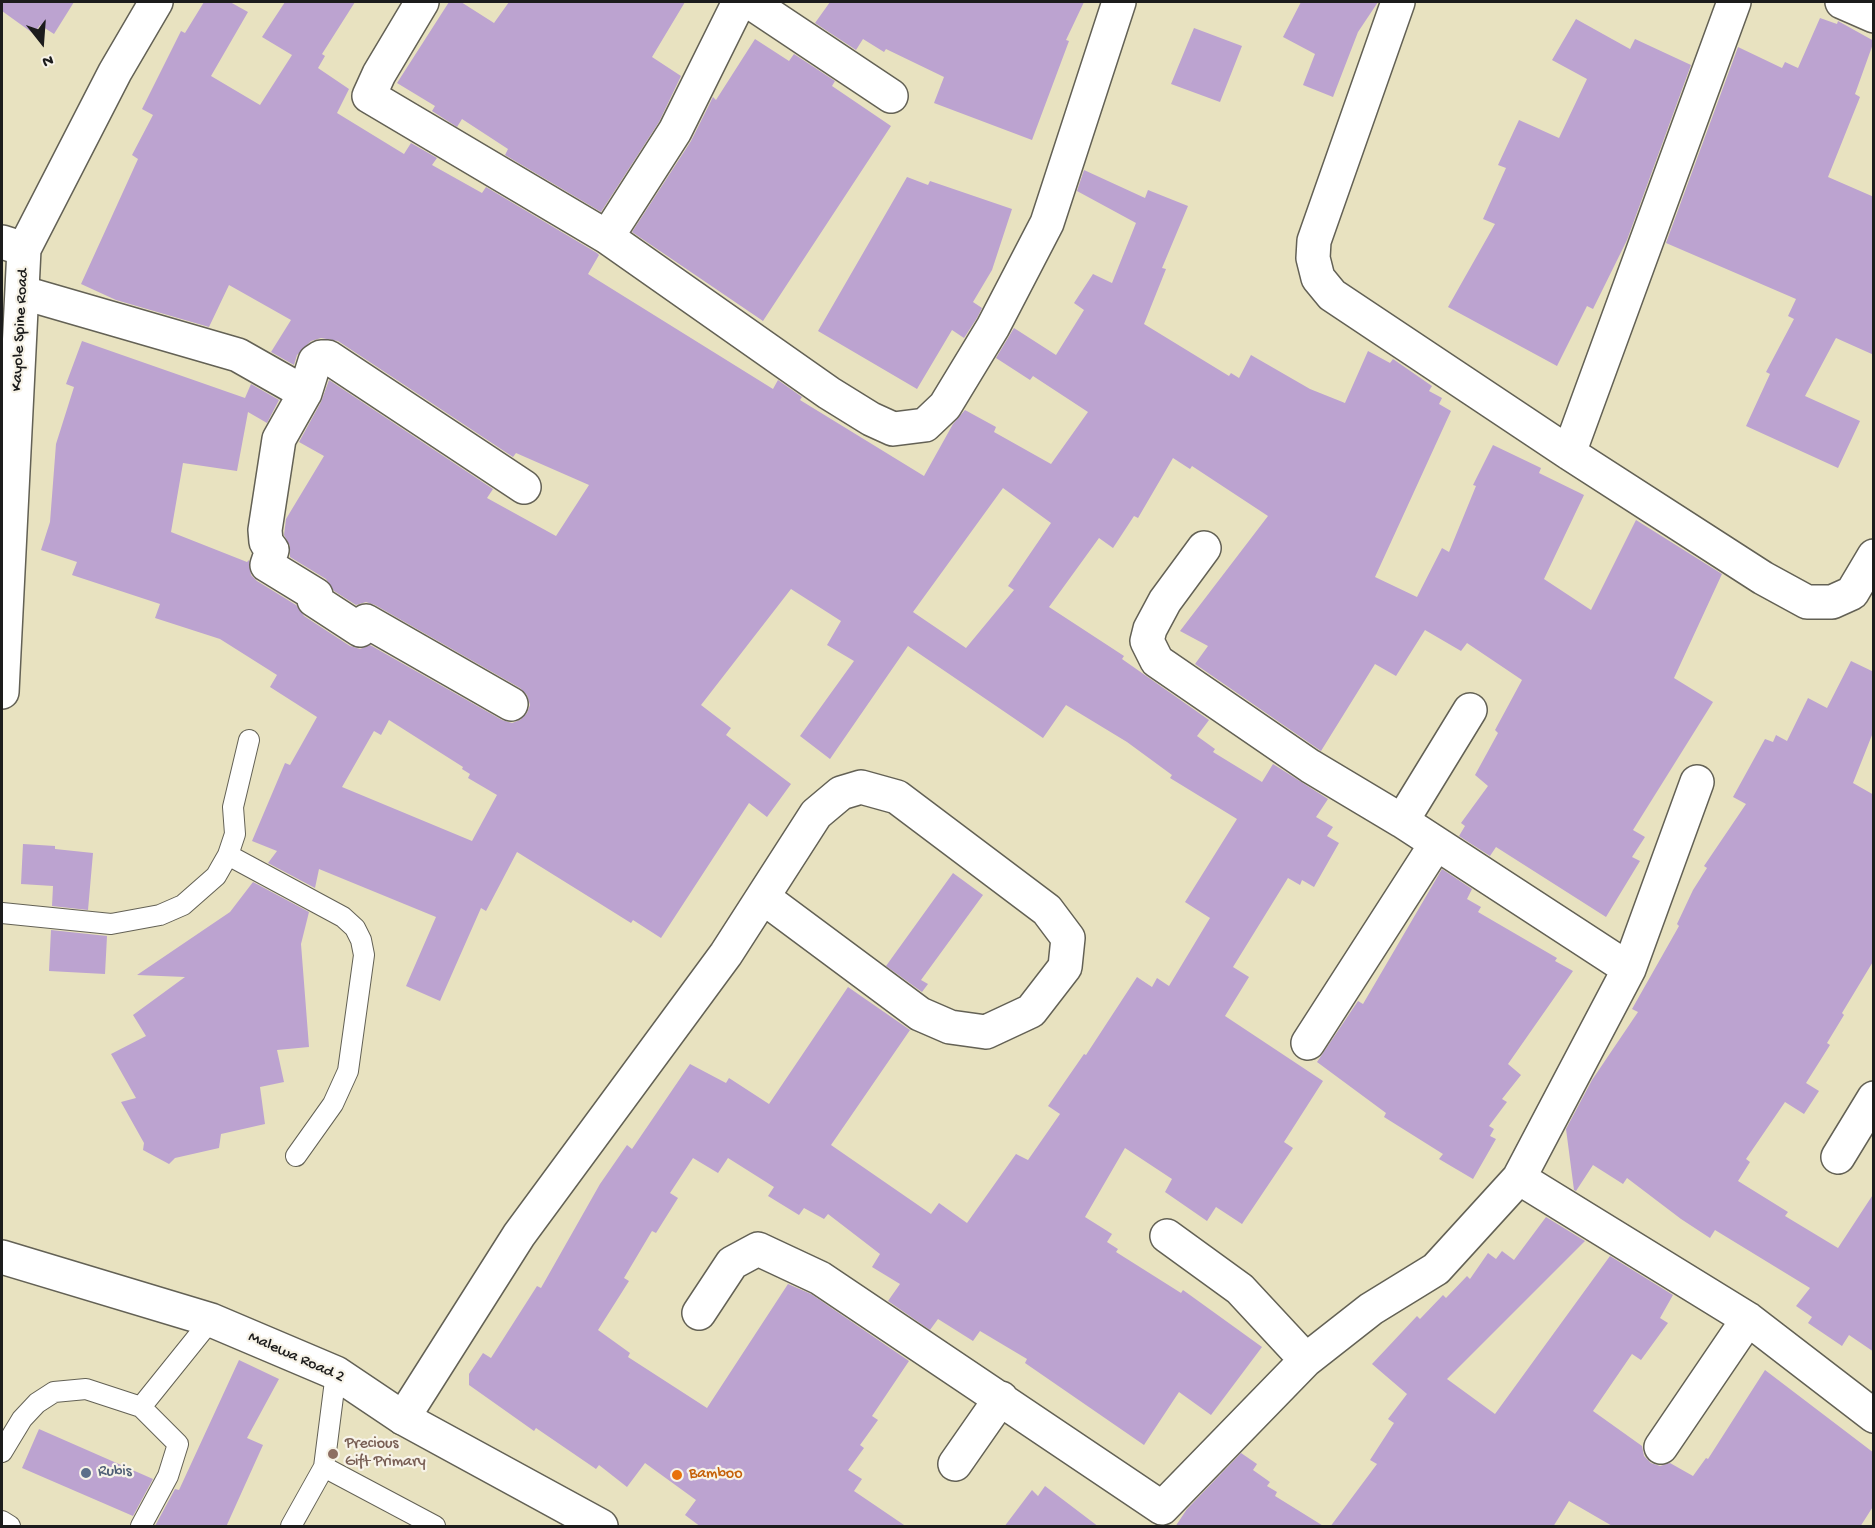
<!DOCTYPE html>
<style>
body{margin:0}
#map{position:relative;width:1875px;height:1528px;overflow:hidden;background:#e8e2c0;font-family:"Gochi Hand",sans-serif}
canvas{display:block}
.frame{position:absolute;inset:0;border:3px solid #1c1c1c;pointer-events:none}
.north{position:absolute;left:12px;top:12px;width:60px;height:60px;-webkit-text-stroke:4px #f7f3e8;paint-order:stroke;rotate:163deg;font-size:16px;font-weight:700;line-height:24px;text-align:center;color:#1c1c1c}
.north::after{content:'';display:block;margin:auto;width:21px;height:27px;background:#1c1c1c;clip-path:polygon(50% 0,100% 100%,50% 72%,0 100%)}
</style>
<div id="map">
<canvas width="1875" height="1528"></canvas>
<div class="frame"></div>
<div class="north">N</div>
</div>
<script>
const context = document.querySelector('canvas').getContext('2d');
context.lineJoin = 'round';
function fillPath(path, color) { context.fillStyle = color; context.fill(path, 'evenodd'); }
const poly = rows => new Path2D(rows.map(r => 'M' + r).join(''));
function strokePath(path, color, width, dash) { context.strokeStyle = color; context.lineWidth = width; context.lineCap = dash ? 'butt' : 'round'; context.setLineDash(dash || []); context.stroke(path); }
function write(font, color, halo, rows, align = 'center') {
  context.font = font + ' "Gochi Hand",sans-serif'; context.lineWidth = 4.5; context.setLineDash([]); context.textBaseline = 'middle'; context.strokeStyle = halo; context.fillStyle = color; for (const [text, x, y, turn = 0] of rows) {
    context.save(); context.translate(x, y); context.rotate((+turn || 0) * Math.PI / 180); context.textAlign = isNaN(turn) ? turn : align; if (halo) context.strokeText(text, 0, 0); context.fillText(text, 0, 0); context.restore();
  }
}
const building = poly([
 [2,2,74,2,54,34,40,25,34,34,2,11],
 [204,2,230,2,248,12,211,76,260,105,292,55,262,37,285,2,355,2,322,54,325,56,318,68,349,89,337,113,404,154,411,143,437,158,432,165,482,193,486,187,597,253,599,255,588,274,773,389,778,380,802,397,800,400,924,476,953,424,965,410,996,427,994,432,1051,464,1088,412,1033,376,1030,380,996,358,1014,328,1056,355,1084,310,1074,303,1093,274,1112,283,1136,223,1077,191,1084,170,1145,198,1148,190,1188,206,1162,268,1166,269,1144,324,1229,376,1231,373,1239,378,1251,355,1310,389,1345,403,1368,351,1390,363,1393,359,1432,386,1429,391,1442,398,1439,404,1451,411,1375,577,1417,597,1442,548,1449,552,1476,486,1473,485,1493,445,1541,468,1539,473,1584,495,1544,579,1591,610,1636,520,1722,574,1674,678,1713,702,1633,830,1645,837,1632,857,1640,861,1606,917,1496,847,1490,856,1459,836,1465,826,1461,823,1488,786,1475,775,1498,733,1495,730,1522,680,1467,643,1461,651,1425,630,1396,676,1375,664,1321,751,1195,664,1208,646,1180,631,1268,516,1192,466,1190,469,1173,458,1138,518,1134,516,1113,548,1099,538,1049,607,1124,656,1122,659,1209,720,1197,736,1215,749,1213,752,1262,782,1273,764,1328,799,1316,817,1333,827,1327,836,1339,843,1314,887,1302,880,1300,885,1288,878,1233,967,1249,977,1225,1016,1323,1081,1284,1142,1293,1148,1242,1224,1216,1207,1207,1221,1165,1192,1172,1179,1125,1148,1085,1217,1112,1234,1107,1242,1118,1249,1116,1252,1181,1293,1183,1290,1262,1347,1211,1415,1179,1392,1144,1445,1025,1363,1027,1359,980,1331,973,1341,938,1319,930,1330,888,1301,900,1284,872,1267,880,1254,828,1214,824,1219,804,1208,799,1215,768,1196,774,1187,728,1158,718,1173,693,1158,670,1193,678,1198,656,1233,652,1231,624,1278,629,1281,598,1330,630,1353,628,1357,707,1408,788,1284,811,1294,909,1361,872,1416,878,1420,860,1445,864,1448,848,1470,862,1479,854,1491,907,1527,701,1527,685,1515,696,1500,645,1463,627,1487,599,1465,596,1469,536,1428,534,1431,469,1385,469,1374,483,1353,491,1358,537,1286,541,1288,600,1184,627,1145,632,1149,690,1064,726,1083,729,1078,769,1104,848,987,910,1030,831,1145,931,1214,939,1203,967,1223,1016,1154,1028,1160,1060,1114,1048,1106,1084,1054,1086,1055,1137,977,1152,987,1157,978,1169,986,1210,918,1185,902,1237,819,1170,778,1172,775,1127,742,1066,705,1043,738,908,646,830,759,800,736,854,661,827,645,841,621,791,589,701,705,731,728,726,735,791,784,767,817,749,803,661,938,633,920,631,923,517,852,486,911,481,908,440,1001,406,986,436,917,319,869,315,888,268,863,277,851,252,841,285,763,290,765,317,717,270,687,277,675,220,639,155,618,160,604,72,575,77,562,41,550,50,522,56,444,74,387,66,384,82,341,245,398,251,384,279,400,267,423,248,412,237,471,183,463,171,532,247,562,249,560,251,575,257,581,296,605,304,616,350,646,360,649,370,645,502,720,512,723,520,720,527,713,530,705,527,695,520,688,375,605,366,602,356,605,334,591,326,579,290,557,290,546,284,535,286,519,324,456,299,442,321,402,329,380,493,489,487,498,556,536,589,485,516,453,513,457,338,341,321,338,311,341,297,355,294,365,271,352,291,320,229,285,209,327,116,300,81,284,138,159,132,155,153,115,142,109,181,31,185,33],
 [1003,488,1051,523,1008,586,1014,590,966,648,913,612],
 [389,720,463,767,462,769,470,774,468,778,497,795,472,841,342,787,374,731,381,735],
 [449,2,461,2,494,23,509,2,685,2,652,57,681,76,659,122,601,212,505,155,508,149,462,119,457,127,432,111,435,106,397,83],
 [830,2,1084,2,1066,40,1069,41,1032,140,934,103,944,77,886,49,884,52,863,39,856,50,815,23],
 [1301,2,1378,2,1358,32,1333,97,1303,85,1315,54,1283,37],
 [1820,18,1837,24,1838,21,1874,41,1855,94,1860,97,1828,177,1874,197,1874,355,1836,338,1805,396,1860,421,1838,468,1746,426,1770,374,1766,372,1794,319,1788,316,1796,299,1666,243,1738,47,1782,68,1785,62,1798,68],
 [1576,19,1630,49,1635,39,1691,65,1627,240,1593,309,1587,306,1557,366,1448,307,1495,224,1483,219,1506,168,1498,165,1519,120,1559,138,1587,79,1552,60],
 [1194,28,1242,46,1220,102,1171,84],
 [755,39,789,61,794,54,835,81,832,86,891,126,763,321,632,232,691,141,713,97,716,100],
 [907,177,928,185,930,181,1012,209,992,270,973,302,982,308,977,318,964,338,952,330,917,389,818,331],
 [1851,661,1874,672,1874,730,1853,783,1874,795,1874,960,1842,1013,1844,1015,1827,1043,1830,1045,1806,1083,1819,1091,1804,1114,1785,1102,1746,1159,1750,1162,1738,1181,1788,1212,1785,1216,1838,1248,1874,1193,1874,1352,1849,1335,1842,1346,1808,1323,1812,1317,1796,1306,1810,1288,1715,1230,1710,1238,1681,1219,1627,1178,1623,1184,1593,1165,1576,1191,1574,1190,1566,1129,1592,1080,1638,1012,1632,1009,1679,926,1677,924,1693,890,1707,868,1704,866,1746,804,1733,797,1765,739,1773,742,1776,735,1787,741,1808,698,1827,708],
 [23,844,55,846,55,849,93,853,88,910,52,906,53,886,21,884],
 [1442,869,1472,889,1467,899,1481,907,1478,912,1557,958,1555,961,1573,971,1508,1064,1521,1075,1502,1099,1507,1102,1489,1126,1494,1129,1490,1136,1496,1139,1473,1179,1439,1159,1443,1154,1384,1117,1386,1113,1317,1062,1358,1001,1363,1004],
 [953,873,983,895,921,980,928,984,922,992,886,966],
 [253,882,309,912,301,944,309,1047,277,1050,284,1082,260,1087,265,1124,221,1134,219,1148,175,1158,169,1164,143,1150,144,1143,121,1102,136,1098,111,1054,146,1036,133,1015,185,977,137,975,230,912],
 [51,930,107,936,105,974,49,971],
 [1546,1217,1585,1241,1447,1379,1495,1414,1610,1256,1673,1295,1660,1318,1668,1323,1641,1360,1632,1354,1593,1411,1642,1446,1644,1456,1651,1463,1660,1466,1670,1463,1693,1476,1706,1458,1708,1459,1765,1370,1874,1453,1874,1505,1860,1527,1614,1527,1569,1501,1553,1527,1330,1527,1377,1464,1370,1460,1394,1423,1388,1419,1407,1394,1372,1364,1417,1316,1420,1319,1443,1295,1446,1298,1467,1276,1470,1279,1488,1253,1496,1259,1502,1251,1514,1260],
 [239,1360,279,1379,247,1438,263,1445,226,1527,155,1526,175,1489,179,1490],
 [39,1429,153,1479,133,1516,22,1468],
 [1241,1453,1257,1464,1253,1470,1270,1482,1267,1486,1277,1492,1275,1496,1325,1527,1175,1527,1187,1509],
 [1045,1486,1099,1527,1004,1527,1032,1490,1038,1496]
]);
const lane = poly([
 [228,855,343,917,355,928,361,940,364,955,348,1071,333,1104,296,1156],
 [2,913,111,924,160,915,183,905,216,876,228,855,235,834,233,807,249,740],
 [2,1452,22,1419,37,1403,54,1392,86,1389,141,1407],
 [324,1467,435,1526],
 [2,1521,10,1526],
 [141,1526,168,1476,178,1444,141,1407,211,1320],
 [291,1526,324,1467,336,1373]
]);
const street = poly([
 [422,2,379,74,369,96,607,237,829,393,871,419,893,429,925,425,945,406,993,327,1047,223,1119,2],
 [750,2,891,96],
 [1398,2,1314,241,1313,258,1318,278,1332,295,1569,453,1763,578,1807,602,1832,602,1852,593,1874,556],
 [1842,2,1874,16],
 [607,237,675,131,739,2],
 [2,242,24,249],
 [24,293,238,355,305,393],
 [1569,453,1734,2],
 [1204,548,1165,601,1150,629,1147,641,1157,661,1310,766,1402,821,1629,969],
 [511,704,366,621,360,630,314,600,316,595,267,565,272,550,266,542,265,530,279,439,305,393,315,361,321,357,328,357,524,487],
 [1402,821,1470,710],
 [1308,1043,1436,844],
 [1838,1157,1874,1098],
 [1519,1178,1748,1319,1874,1416],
 [1167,1236,1240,1289,1306,1360],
 [699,1313,732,1263,758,1249,820,1278,1162,1508,1306,1360,1371,1309,1436,1269,1519,1178,1629,969,1697,782],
 [403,1418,519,1235,726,954,816,814,841,793,861,787,897,797,1047,910,1068,938,1065,967,1031,1011,986,1032,950,1027,920,1014,764,898],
 [1661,1447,1748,1319],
 [955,1464,1001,1398]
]);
const secondary = poly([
 [2,692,24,249,115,72,156,2],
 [2,1257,211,1320,336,1373,403,1418,601,1526]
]);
const markers = [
 [333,1454,6,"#8d6e63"],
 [86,1473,6,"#5c6f8a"],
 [677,1475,6,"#e8710a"]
];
const streetNames = [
 ["Kayole Spine Road",21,330,-87],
 ["Malewa Road 2",296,1358,24]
];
const educationNames = [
 ["Precious",345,1445],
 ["Gift Primary",345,1463]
];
const serviceNames = [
 ["Rubis",98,1473]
];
const foodNames = [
 ["Bamboo",689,1475]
];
fillPath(building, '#bca3d0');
strokePath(lane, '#636155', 22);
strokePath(street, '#636155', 36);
strokePath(secondary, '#636155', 36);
strokePath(lane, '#fff', 20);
strokePath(street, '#fff', 33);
strokePath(secondary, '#fff', 33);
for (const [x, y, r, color] of markers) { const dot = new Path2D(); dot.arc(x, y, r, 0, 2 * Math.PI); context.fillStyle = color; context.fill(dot); strokePath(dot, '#f7f3e8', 2); }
write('16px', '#1c1c1c', '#f7f3e8', streetNames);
write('16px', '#785e54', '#f7f3e8', educationNames, 'left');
write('16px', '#4e5e75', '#f7f3e8', serviceNames, 'left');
write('16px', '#c56008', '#f7f3e8', foodNames, 'left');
</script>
